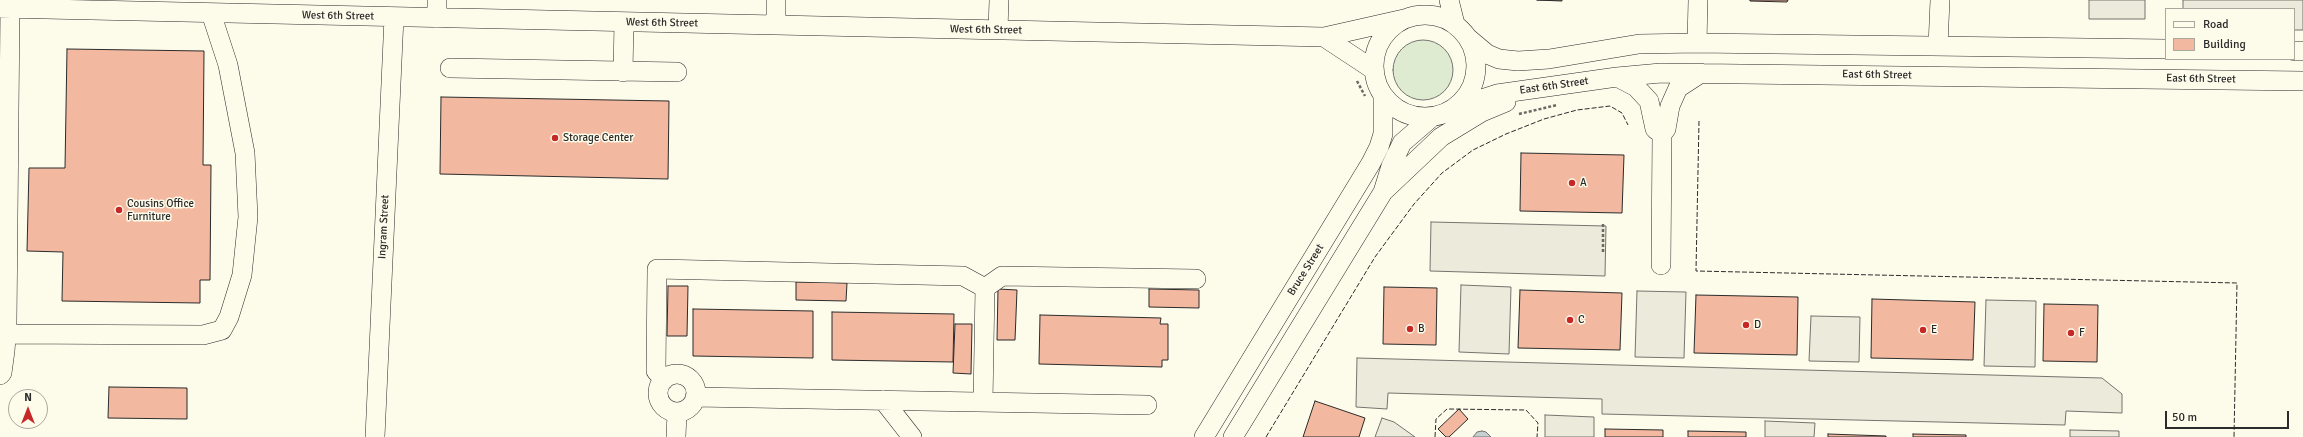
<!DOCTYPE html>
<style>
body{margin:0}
#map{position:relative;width:2303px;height:437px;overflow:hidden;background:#fdfbea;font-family:Signika,sans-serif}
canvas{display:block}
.legend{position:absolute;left:2165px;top:8px;width:130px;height:52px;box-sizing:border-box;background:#fdfbea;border:1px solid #a9a89e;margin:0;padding:5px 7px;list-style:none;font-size:12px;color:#2b2b2b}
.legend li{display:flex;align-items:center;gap:8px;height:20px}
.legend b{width:20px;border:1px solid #a9a89e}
.north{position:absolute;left:8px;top:389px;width:40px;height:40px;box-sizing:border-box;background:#fdfbea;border:1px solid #a9a89e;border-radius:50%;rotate:0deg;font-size:11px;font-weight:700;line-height:16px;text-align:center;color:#2b2b2b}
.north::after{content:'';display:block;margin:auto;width:14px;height:18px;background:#c62828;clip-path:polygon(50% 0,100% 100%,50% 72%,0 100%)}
.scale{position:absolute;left:2165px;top:411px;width:124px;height:18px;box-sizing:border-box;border:2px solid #2b2b2b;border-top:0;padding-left:5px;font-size:12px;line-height:14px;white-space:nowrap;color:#2b2b2b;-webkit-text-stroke:3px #fdfbea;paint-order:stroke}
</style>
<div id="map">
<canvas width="2303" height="437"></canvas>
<ul class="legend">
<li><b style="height:5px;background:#fdfbea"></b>Road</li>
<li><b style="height:11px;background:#f2b8a0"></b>Building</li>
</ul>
<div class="north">N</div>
<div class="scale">50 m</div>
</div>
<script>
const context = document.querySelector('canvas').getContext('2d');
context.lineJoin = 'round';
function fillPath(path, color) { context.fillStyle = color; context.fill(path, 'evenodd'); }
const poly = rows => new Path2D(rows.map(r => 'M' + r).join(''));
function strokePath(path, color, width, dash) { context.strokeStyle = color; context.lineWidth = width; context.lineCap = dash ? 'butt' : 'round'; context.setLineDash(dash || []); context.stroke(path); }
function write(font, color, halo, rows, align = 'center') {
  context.font = font + ' Signika,sans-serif'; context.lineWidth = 3; context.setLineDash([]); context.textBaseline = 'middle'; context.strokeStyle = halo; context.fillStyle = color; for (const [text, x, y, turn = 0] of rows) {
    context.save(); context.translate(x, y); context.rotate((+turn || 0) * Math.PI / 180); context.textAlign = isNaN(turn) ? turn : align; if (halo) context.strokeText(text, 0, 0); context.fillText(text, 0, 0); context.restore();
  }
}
const green = poly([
 '1393 70a30 30 0 1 1 60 0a30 30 0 1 1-60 0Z'
]);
const parking = poly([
 [2089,0,2145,0,2145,19,2089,19,2089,0],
 [2183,0,2303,0,2303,30,2294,30,2294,9,2183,9,2183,0],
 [1431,222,1606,226,1605,276,1430,271,1431,222],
 [1461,285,1511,287,1509,354,1459,352,1461,285],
 [1637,291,1686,292,1684,358,1635,357,1637,291],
 [1986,300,2036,301,2035,367,1984,366,1986,300],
 [1811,316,1860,317,1859,362,1809,361,1811,316],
 [1357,358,2102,378,2122,394,2122,413,2066,411,2065,425,1602,414,1602,399,1388,393,1387,409,1356,407,1357,358],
 [1545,415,1594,417,1594,437,1545,437,1545,415],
 [1382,418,1394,422,1415,437,1375,437,1382,418],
 [1765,421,1815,423,1814,437,1765,437,1765,421],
 [2070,430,2119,431,2119,437,2070,437,2070,430]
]);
const water = poly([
 [1482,431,1486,432,1491,437,1473,437,1477,432,1482,431]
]);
const building = poly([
 [1537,0,1562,0,1562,1,1537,0],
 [1750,0,1788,0,1787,2,1750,1,1750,0],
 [67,49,204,51,203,165,211,165,210,280,200,280,200,303,62,301,63,252,27,251,29,168,65,168,67,49],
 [441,97,669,101,668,179,440,174,441,97],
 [1521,153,1624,155,1622,213,1520,211,1521,153],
 [796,282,847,283,846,301,796,300,796,282],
 [668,286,688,286,687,336,667,336,668,286],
 [1384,287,1437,288,1436,345,1383,344,1384,287],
 [998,289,1017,290,1015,340,997,340,998,289],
 [1149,289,1199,290,1199,308,1149,307,1149,289],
 [1520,290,1622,293,1620,350,1518,348,1520,290],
 [1696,295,1798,297,1797,355,1694,353,1696,295],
 [1872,299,1975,302,1973,360,1871,358,1872,299],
 [2044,304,2098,305,2097,362,2043,361,2044,304],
 [693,309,813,311,813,358,693,356,693,309],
 [832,312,954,314,953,362,832,360,832,312],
 [1040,315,1161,318,1160,324,1168,324,1168,360,1162,360,1162,367,1039,364,1040,315],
 [955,324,972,324,971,374,953,373,955,324],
 [109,387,187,388,187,419,108,418,109,387],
 [1315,401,1365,418,1359,437,1303,437,1315,401],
 [1459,409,1468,419,1449,437,1446,437,1438,429,1459,409],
 [1605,429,1663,430,1663,437,1605,437,1605,429],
 [1688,431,1746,432,1746,437,1688,437,1688,431],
 [1828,434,1886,436,1886,437,1828,437,1828,434],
 [1913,434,1966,435,1966,437,1913,437,1913,434]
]);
const path = poly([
 [1357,81,1365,96],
 [1519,114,1557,105],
 [1603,252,1603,224]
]);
const minor = poly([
 [1449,0,1455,24],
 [0,8,1324,37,1404,19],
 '1374 66a51 51 0 1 1 102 0a51 51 0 1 1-102 0Z',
 [437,18,437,0],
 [776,25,776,0],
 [998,30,999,0],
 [1324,37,1374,70],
 [1468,38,1487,54,1499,59,1518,61,1549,59,1639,44,1697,43,2166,49],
 [1697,43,1698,0],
 [1938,46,1940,0],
 [2294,51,2303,51],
 [450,68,677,72],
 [623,72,624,22],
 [1617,77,1636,87,1649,101,1655,129,1662,134],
 [1454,108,1497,94,1617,77,1661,73,2303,81],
 [1385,190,1441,137,1482,112,1506,102],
 [1661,265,1662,134,1666,129,1670,106,1678,88,1701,73],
 [6,334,203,335,222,330,229,317,242,275,248,217,245,153,228,65,211,13],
 '658 393a19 19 0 1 1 38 0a19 19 0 1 1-38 0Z',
 [0,375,2,373,5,351,7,323,10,8],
 [664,380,656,371,657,269,963,276,985,288],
 [695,397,1147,405],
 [883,400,912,437],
 [983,402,985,288,1002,276,1196,279],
 [375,437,394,17],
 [676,437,677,412],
 [1204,437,1371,163,1379,147,1383,134,1383,95],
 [1233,437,1383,192,1391,166,1402,143,1432,117]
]);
const fence = poly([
 [1699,121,1696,271,2237,283,2234,437],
 [1266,437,1375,257,1414,204,1442,173,1473,150,1506,134,1544,119,1577,110,1610,106,1622,113,1628,125],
 [1435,437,1436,419,1447,409,1526,410,1538,423,1537,437]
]);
const markers = [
 [555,138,4,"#c62828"],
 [1572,183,4,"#c62828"],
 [119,210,4,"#c62828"],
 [1570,320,4,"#c62828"],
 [1746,325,4,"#c62828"],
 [1410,329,4,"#c62828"],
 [1923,330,4,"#c62828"],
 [2071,333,4,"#c62828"]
];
const streetNames = [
 ["West 6th Street",338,16,1],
 ["West 6th Street",662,23,1],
 ["West 6th Street",986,30,1],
 ["East 6th Street",1877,75,1],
 ["East 6th Street",2201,79,1],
 ["East 6th Street",1554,86,-8],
 ["Ingram Street",384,227,-87],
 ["Bruce Street",1306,270,-58]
];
const poiNames = [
 ["Storage Center",563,138],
 ["A",1580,183],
 ["Cousins Office",127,204],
 ["Furniture",127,217],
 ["C",1578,320],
 ["D",1754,325],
 ["B",1418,329],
 ["E",1931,330],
 ["F",2079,333]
];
fillPath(green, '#deebd1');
strokePath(green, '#74746e', 1);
fillPath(parking, '#eceadb');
strokePath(parking, '#74746e', 1);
fillPath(water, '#c7d0d0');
strokePath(water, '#74746e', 1);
fillPath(building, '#f2b8a0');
strokePath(building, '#2b2b2b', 1);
strokePath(minor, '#2b2b2b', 20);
strokePath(path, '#6a6964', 2.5, [3, 2]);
strokePath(minor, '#fdfbea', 19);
strokePath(fence, '#2b2b2b', 1, [5, 2]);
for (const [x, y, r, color] of markers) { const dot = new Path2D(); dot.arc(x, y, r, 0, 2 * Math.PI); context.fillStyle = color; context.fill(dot); strokePath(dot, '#fdfbea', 1.5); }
write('11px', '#2b2b2b', '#fdfbea', streetNames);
write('11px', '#2b2b2b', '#fdfbea', poiNames, 'left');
</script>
